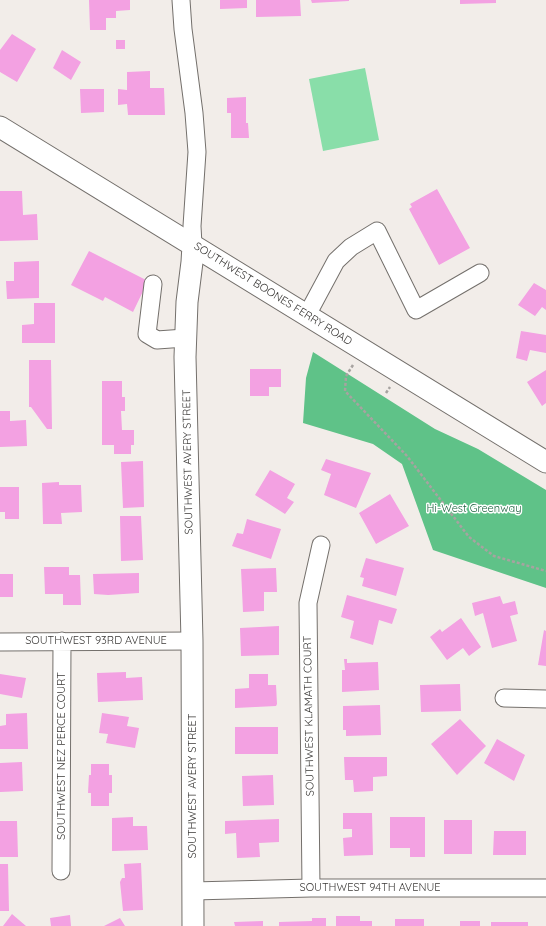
<!DOCTYPE html>
<style>
body{margin:0}
canvas{display:block;background:#f2ede9}
</style>
<canvas width="546" height="926"></canvas>
<script>
const context = document.querySelector('canvas').getContext('2d');
context.lineJoin = 'round';
function fillPath(path, color) { context.fillStyle = color; context.fill(path, 'evenodd'); }
const poly = rows => new Path2D(rows.map(r => 'M' + r).join(''));
function strokePath(path, color, width, dash) { context.strokeStyle = color; context.lineWidth = width; context.lineCap = dash ? 'butt' : 'round'; context.setLineDash(dash || []); context.stroke(path); }
function write(font, color, halo, rows, align = 'center') {
  context.font = font + ' Quicksand,sans-serif'; context.lineWidth = 3; context.setLineDash([]); context.textBaseline = 'middle'; context.strokeStyle = halo; context.fillStyle = color; for (const [text, x, y, turn = 0] of rows) {
    context.save(); context.translate(x, y); context.rotate((+turn || 0) * Math.PI / 180); context.textAlign = isNaN(turn) ? turn : align; if (halo) context.strokeText(text, 0, 0); context.fillText(text, 0, 0); context.restore();
  }
}
const green = poly([
 [365,68,379,140,323,151,309,79]
]);
const forest = poly([
 [313,352,435,429,478,449,546,490,546,588,433,550,402,464,373,444,303,423,306,378]
]);
const building = poly([
 [89,0,130,0,130,10,116,11,116,18,106,18,106,30,90,30],
 [220,0,247,0,247,8,220,9],
 [256,0,300,0,301,16,256,17],
 [311,0,349,0,349,1,312,3],
 [460,0,496,0,496,3,460,4],
 [12,34,36,49,17,82,0,72,0,50],
 [116,40,125,40,125,49,116,49],
 [62,50,81,62,71,80,53,68],
 [150,71,150,88,164,88,165,115,128,115,127,104,118,105,118,89,127,90,127,72],
 [80,89,104,89,104,112,81,113],
 [246,97,246,123,248,123,249,138,231,138,231,113,227,113,227,98],
 [437,189,470,248,439,265,409,209,412,207,410,204],
 [0,191,22,191,23,215,37,214,38,240,0,241],
 [89,251,148,281,133,312,105,297,103,301,71,285],
 [39,261,39,298,7,299,6,281,14,281,14,262],
 [534,283,546,290,546,310,542,307,535,316,518,305],
 [34,303,55,303,55,343,22,343,22,325,34,324],
 [521,331,546,335,546,353,530,350,527,361,516,358],
 [29,360,51,360,52,429,47,429,31,407,29,407],
 [250,369,281,369,281,387,269,387,269,396,250,396],
 [546,370,546,403,542,406,527,382],
 [102,381,122,381,122,397,125,397,125,411,121,411,122,430,134,430,134,445,131,445,131,454,114,454,114,445,102,445],
 [0,411,10,411,10,421,26,420,27,446,0,447],
 [326,459,371,473,356,508,324,495,331,474,321,470],
 [143,461,144,507,123,508,121,462],
 [270,470,295,484,287,498,294,502,285,514,255,495],
 [59,482,59,485,81,485,82,512,61,513,62,524,43,524,42,483],
 [0,487,19,487,19,519,5,519,5,512,0,512],
 [390,494,409,526,376,544,359,513],
 [120,516,141,516,143,560,121,561],
 [247,519,281,529,271,559,232,546,237,533,243,534],
 [366,558,404,568,396,596,362,586,364,578,360,577],
 [44,567,69,567,69,575,80,575,81,605,63,605,63,594,45,594],
 [276,568,277,592,264,592,264,611,243,612,241,569],
 [139,573,139,593,108,595,94,594,93,574],
 [0,574,13,574,13,597,0,597],
 [347,595,397,609,392,624,379,620,373,645,350,638,354,621,341,617],
 [500,596,503,604,515,601,518,614,510,616,517,641,492,648,483,613,475,616,472,603],
 [461,618,481,647,469,656,463,648,447,660,430,637,440,629,442,632],
 [279,626,279,655,241,656,240,628],
 [544,630,546,631,546,666,538,665],
 [344,659,347,659,347,663,378,662,379,690,342,692,342,670,345,670],
 [126,672,126,678,142,677,143,700,98,702,97,673],
 [0,674,26,678,22,698,0,694],
 [249,674,268,674,268,685,276,685,277,704,276,706,235,708,235,689,249,688],
 [460,684,461,711,421,712,420,685],
 [380,705,381,735,346,736,346,730,343,730,343,706],
 [27,713,28,749,0,749,0,726,6,725,6,714],
 [102,713,129,717,127,726,139,728,135,748,106,743,108,734,99,733],
 [460,719,486,746,457,775,431,744],
 [235,727,278,727,278,754,235,754],
 [497,739,525,755,514,781,484,763],
 [344,757,387,757,387,776,373,777,373,791,354,792,353,780,345,780],
 [22,762,23,791,0,792,0,763],
 [91,764,109,764,109,775,112,775,112,793,109,793,109,806,91,806,91,793,88,793,89,775,91,775],
 [273,775,274,805,243,806,242,776],
 [343,813,372,813,373,855,344,856,343,838,352,837,352,829,343,829],
 [133,817,133,826,147,826,148,850,112,851,112,818],
 [390,817,425,817,425,857,410,857,410,848,390,848],
 [279,819,279,842,259,843,260,857,237,858,236,833,225,834,225,821],
 [444,820,472,820,472,854,444,854],
 [0,821,17,821,18,857,0,857],
 [494,831,526,831,526,855,493,855],
 [141,863,143,910,123,911,120,882,122,878,125,878,124,864],
 [0,864,8,864,9,911,0,911],
 [12,914,26,926,3,926],
 [70,915,71,926,51,926,50,918],
 [336,916,360,916,360,921,372,921,372,926,336,926],
 [120,918,125,926,104,926],
 [312,918,326,918,326,926,279,926,279,922,312,921],
 [395,919,424,919,424,926,395,926],
 [263,921,263,926,235,926,234,922],
 [460,921,480,921,480,926,460,926],
 [491,922,528,922,528,926,491,926]
]);
const path = poly([
 [353,365,346,376,345,391,407,456,469,537,494,556,546,571],
 [386,393,390,387]
]);
const minor = poly([
 [181,0,183,29,194,113,197,152,192,226,193,245],
 [153,284,147,334,157,340,185,338],
 [307,315,336,261,351,247,377,231,416,310,480,273],
 [0,642,192,641],
 [504,698,546,699],
 [61,871,62,641],
 [311,888,308,603,321,545],
 [193,891,311,888,546,888]
]);
const major = poly([
 [0,127,546,462],
 [193,245,192,262,187,302,185,357,192,641,193,926]
]);
const streetNames = [
 ["SOUTHWEST BOONES FERRY ROAD",273,294,32],
 ["SOUTHWEST AVERY STREET",188,462,-91],
 ["SOUTHWEST 93RD AVENUE",96,641],
 ["SOUTHWEST KLAMATH COURT",309,716,-91],
 ["SOUTHWEST NEZ PERCE COURT",62,756,-90],
 ["SOUTHWEST AVERY STREET",193,786,-90],
 ["SOUTHWEST 94TH AVENUE",370,888]
];
const parkNames = [
 ["Hi-West Greenway",474,509]
];
fillPath(green, '#89dea9');
fillPath(forest, '#5fc288');
fillPath(building, '#f3a1e2');
strokePath(minor, '#74706c', 19);
strokePath(major, '#74706c', 23);
strokePath(path, '#a7a3a0', 2.5, [3, 2]);
strokePath(minor, '#fff', 17);
strokePath(major, '#fff', 21);
write('11px', '#3b3937', '#fff', streetNames);
write('11px', '#19623c', '#fff', parkNames);
</script>
